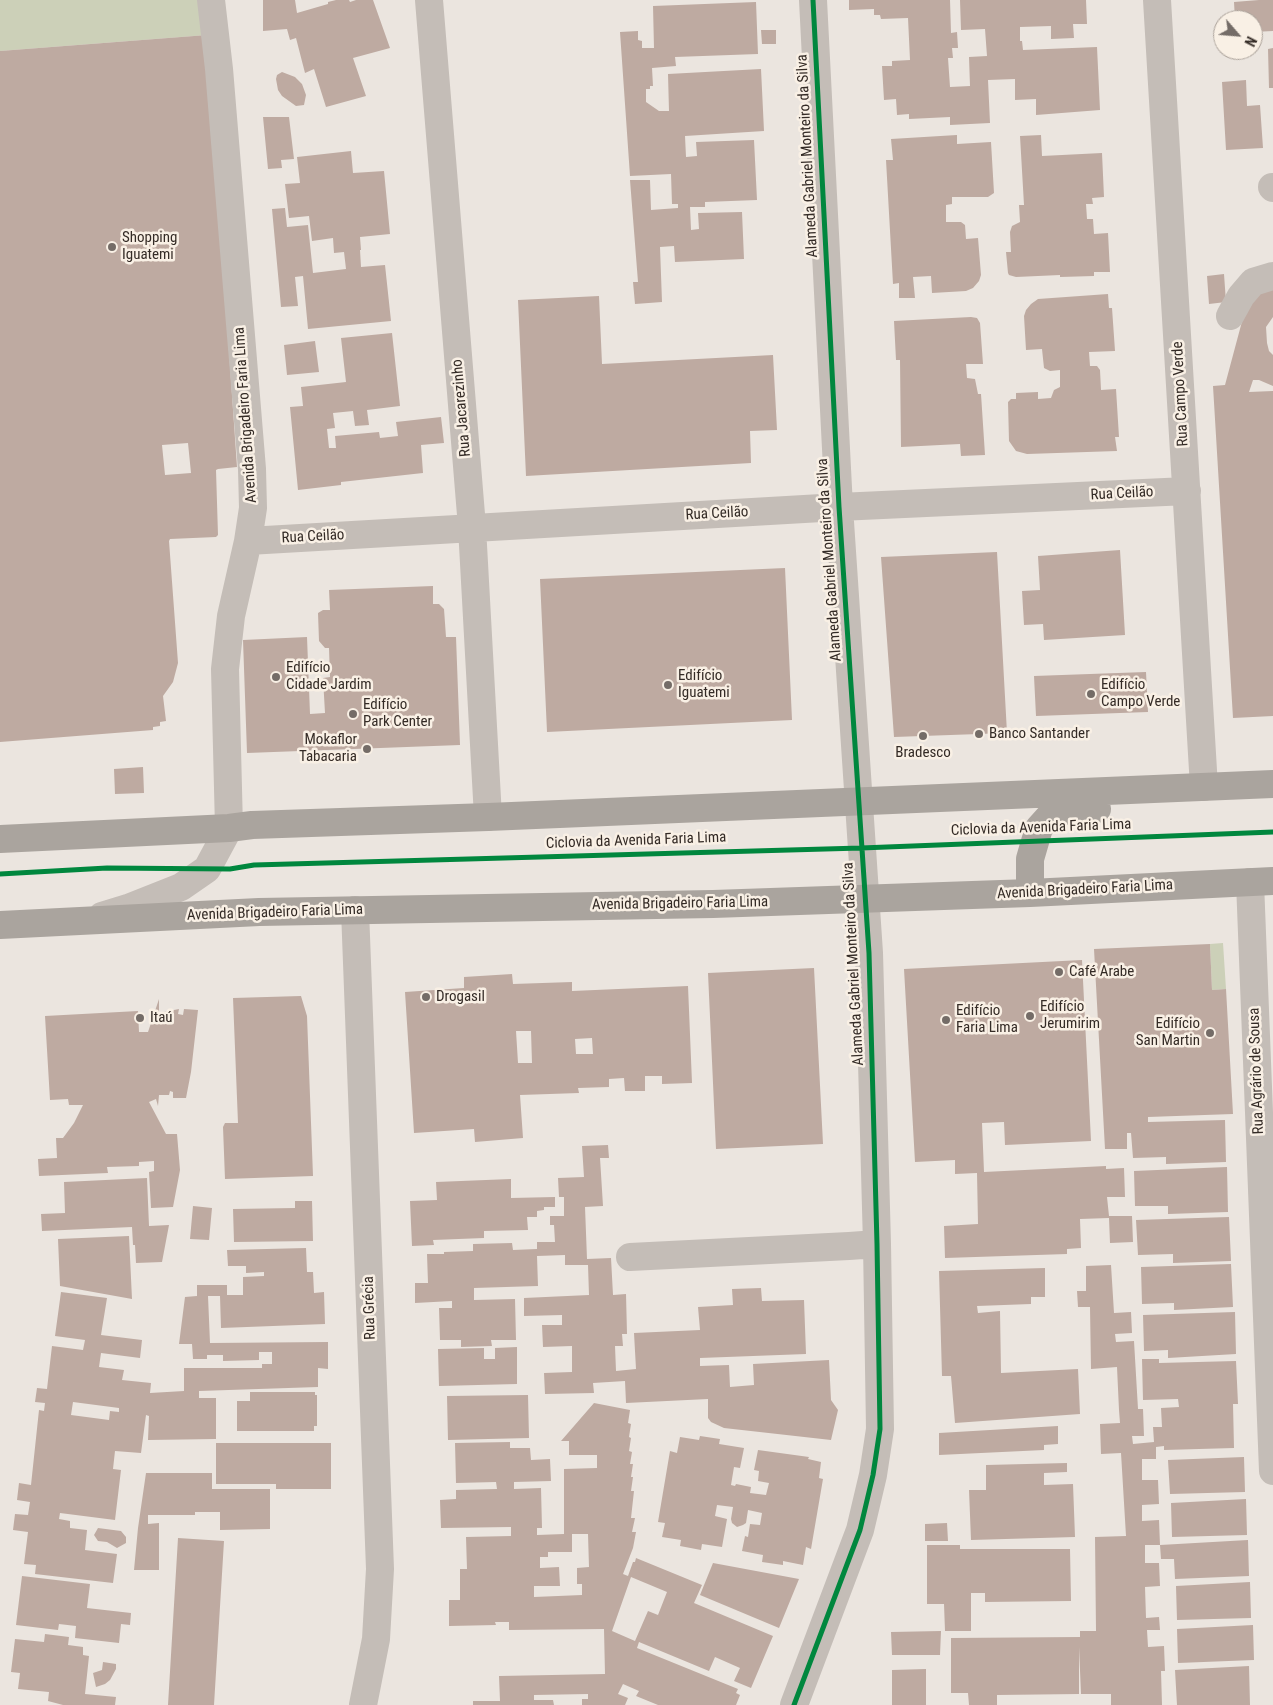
<!DOCTYPE html>
<meta charset="utf-8">
<style>
body{margin:0}
#map{position:relative;width:1273px;height:1705px;overflow:hidden;background:#ebe5df;font-family:"Roboto Condensed",sans-serif}
canvas{display:block}
.north{position:absolute;left:1213px;top:10px;width:50px;height:50px;box-sizing:border-box;background:#f9f0e5;border:1px solid #aaa199;border-radius:50%;rotate:117deg;font-size:14px;font-weight:700;line-height:20px;text-align:center;color:#342b26}
.north::after{content:'';display:block;margin:auto;width:18px;height:22px;background:#746c67;clip-path:polygon(50% 0,100% 100%,50% 72%,0 100%)}
</style>
<div id="map">
<canvas width="1273" height="1705"></canvas>
<div class="north">N</div>
</div>
<script>
const context = document.querySelector('canvas').getContext('2d');
context.lineJoin = 'round';
function fillPath(path, color) { context.fillStyle = color; context.fill(path, 'evenodd'); }
const poly = rows => new Path2D(rows.map(r => 'M' + r).join(''));
function strokePath(path, color, width, dash) { context.strokeStyle = color; context.lineWidth = width; context.lineCap = dash ? 'butt' : 'round'; context.setLineDash(dash || []); context.stroke(path); }
function write(font, color, halo, rows, align = 'center') {
  context.font = font + ' "Roboto Condensed",sans-serif'; context.lineWidth = 5; context.setLineDash([]); context.textBaseline = 'middle'; context.strokeStyle = halo; context.fillStyle = color; for (const [text, x, y, turn = 0] of rows) {
    context.save(); context.translate(x, y); context.rotate((+turn || 0) * Math.PI / 180); context.textAlign = isNaN(turn) ? turn : align; if (halo) context.strokeText(text, 0, 0); context.fillText(text, 0, 0); context.restore();
  }
}
const green = poly([
 [0,0,201,0,207,35,0,51],
 [1223,943,1226,989,1212,990,1210,944]
]);
const building = poly([
 [263,0,295,0,297,13,328,4,328,2,336,0,349,0,350,2,356,0,373,0,390,48,353,58,366,96,326,107,314,69,305,73,296,38,290,40,287,29,263,31],
 [849,0,950,0,951,33,957,32,958,48,952,48,953,58,948,58,950,87,970,86,969,57,987,56,985,29,961,30,960,0,1086,0,1087,24,1073,24,1074,38,1051,39,1051,26,1020,27,1020,41,1022,41,1023,50,1097,47,1100,110,1036,115,1036,99,1015,100,1015,79,988,80,990,123,950,125,950,117,909,119,909,114,897,115,896,99,884,100,882,66,892,66,892,61,910,60,908,18,881,19,880,15,874,15,874,9,849,10],
 [1259,0,1273,0,1273,31,1253,32,1253,20,1235,20,1234,2],
 [756,2,758,54,675,57,676,66,652,68,653,86,650,86,650,89,646,89,646,102,659,111,669,111,668,74,761,69,764,131,685,136,686,157,697,156,696,142,754,140,757,200,705,202,705,207,690,207,691,230,699,229,698,213,742,212,744,259,675,262,674,246,660,247,662,302,635,304,633,282,638,282,630,180,650,180,651,210,678,208,678,204,672,204,671,174,630,176,620,32,638,31,638,40,642,41,642,48,654,48,653,6],
 [761,30,776,30,776,44,762,44],
 [207,35,237,467,218,469,216,470,218,535,216,537,170,539,169,541,178,663,173,682,163,696,166,721,160,722,160,726,153,727,153,730,0,742,0,51],
 [188,443,191,473,165,475,162,445],
 [1273,48,1273,88,1269,88,1268,49],
 [282,72,295,77,302,84,306,95,304,105,296,106,282,96,278,90,276,79,277,75],
 [1246,80,1247,106,1260,105,1263,148,1226,150,1222,82],
 [263,117,289,117,294,159,281,160,282,168,268,169],
 [957,135,957,144,991,142,994,193,988,197,952,197,952,204,946,205,946,222,961,222,965,225,966,239,978,238,981,275,979,281,973,288,966,291,932,293,931,276,913,277,915,298,899,298,899,283,893,284,886,160,893,160,891,139],
 [1041,135,1042,156,1102,153,1104,197,1092,198,1093,204,1086,204,1087,219,1093,219,1094,234,1108,233,1110,272,1094,272,1094,276,1060,277,1060,275,1016,277,1009,275,1008,273,1006,252,1011,252,1010,232,1012,226,1020,222,1019,205,1024,205,1020,136],
 [351,151,353,173,384,171,390,234,360,237,361,250,360,250,361,267,385,265,391,321,308,329,303,276,295,277,298,306,281,307,272,209,285,208,287,227,308,225,313,273,346,269,344,252,334,253,333,238,312,241,309,216,289,218,285,184,300,183,297,157],
 [1224,274,1226,302,1209,304,1207,276],
 [1273,286,1273,317,1266,327,1267,343,1269,351,1273,355,1273,386,1259,380,1253,380,1249,392,1273,391,1273,716,1233,718,1213,386,1225,385,1244,314,1258,294],
 [1108,294,1109,308,1112,308,1115,351,1089,352,1090,366,1097,366,1100,370,1101,390,1116,389,1119,437,1115,437,1117,451,1027,454,1016,451,1009,441,1008,402,1011,399,1016,399,1016,393,1038,392,1038,399,1051,398,1054,390,1060,387,1060,370,1050,371,1044,368,1042,349,1026,350,1024,316,1026,310,1031,304,1038,299],
 [599,296,602,364,773,355,777,430,750,431,751,463,526,476,518,300],
 [971,317,977,318,980,323,983,364,966,364,967,378,975,379,978,394,981,394,985,455,961,456,960,444,901,447,900,360,896,360,894,321],
 [392,333,400,406,367,410,369,425,355,426,353,411,333,413,335,428,327,429,329,448,336,448,335,436,379,432,380,438,398,436,396,422,441,417,444,443,421,445,423,473,341,482,341,485,298,490,290,407,303,406,301,387,346,382,341,338],
 [315,341,319,372,287,375,284,345],
 [1120,550,1125,635,1044,640,1043,624,1024,625,1022,591,1040,590,1038,556],
 [997,552,1007,733,894,737,881,557],
 [785,568,792,720,547,732,540,579],
 [433,586,433,604,439,604,444,609,446,637,456,637,460,745,247,753,243,640,307,637,310,714,325,713,323,678,330,677,329,648,325,648,319,641,318,613,323,610,330,610,329,590],
 [1146,672,1148,712,1036,716,1034,676],
 [143,767,144,793,115,794,114,769],
 [1210,944,1212,990,1226,989,1233,1114,1148,1117,1148,1122,1225,1120,1226,1162,1166,1164,1166,1157,1133,1158,1131,1133,1127,1133,1127,1149,1105,1149,1094,949],
 [1082,960,1091,1141,1005,1145,1004,1122,982,1123,984,1172,1106,1166,1106,1169,1124,1168,1125,1197,1107,1197,1109,1216,1132,1216,1133,1242,1110,1243,1109,1218,1080,1219,1081,1248,1067,1249,1067,1254,945,1258,944,1226,978,1224,977,1173,955,1174,955,1160,915,1162,904,969],
 [814,968,823,1144,716,1149,708,973],
 [512,974,513,984,572,982,572,991,688,986,692,1083,662,1084,662,1076,645,1076,645,1091,625,1091,624,1078,609,1079,609,1087,578,1088,579,1093,520,1095,523,1138,475,1142,474,1129,414,1133,405,992,464,988,464,977],
 [516,1031,531,1031,532,1063,518,1063],
 [592,1038,593,1054,576,1054,575,1039],
 [301,996,307,1016,313,1176,225,1179,223,1127,225,1123,238,1123,233,998],
 [159,999,159,1013,179,1009,178,1014,183,1015,184,1009,198,1010,191,1072,186,1098,173,1098,173,1092,170,1091,169,1095,159,1095,158,1106,156,1099,149,1102,166,1134,177,1134,180,1170,173,1207,151,1208,149,1172,154,1171,154,1161,139,1162,139,1166,107,1167,108,1173,39,1176,38,1159,57,1158,56,1138,63,1138,74,1123,83,1105,69,1105,68,1099,50,1100,45,1016,138,1011,139,1032,148,1032],
 [608,1145,609,1158,600,1158,603,1206,585,1207,587,1259,611,1258,613,1295,626,1294,627,1334,622,1334,623,1346,615,1346,616,1371,636,1369,634,1333,700,1330,698,1307,733,1305,732,1289,761,1288,762,1301,804,1300,806,1354,700,1358,700,1366,729,1365,730,1387,754,1385,753,1364,829,1360,831,1400,838,1410,831,1440,724,1428,711,1422,708,1418,708,1399,626,1403,625,1381,593,1383,594,1393,545,1394,544,1373,572,1372,572,1346,543,1347,542,1325,562,1325,562,1315,524,1316,524,1298,589,1295,588,1265,565,1265,565,1255,537,1256,538,1286,474,1288,474,1300,515,1299,516,1340,491,1340,492,1346,461,1347,461,1340,440,1340,439,1308,452,1308,452,1301,415,1303,415,1283,428,1283,427,1254,444,1254,444,1252,473,1251,473,1244,512,1243,513,1250,537,1249,537,1242,555,1242,554,1225,550,1225,550,1216,564,1216,564,1197,559,1197,558,1178,584,1177,582,1146],
 [1227,1167,1228,1212,1168,1214,1168,1206,1135,1206,1134,1171],
 [147,1178,149,1226,169,1225,162,1262,136,1263,135,1245,133,1245,132,1227,42,1231,41,1214,65,1213,64,1182],
 [511,1179,511,1198,555,1197,555,1207,544,1207,544,1210,537,1211,537,1217,527,1217,528,1230,484,1231,484,1238,433,1240,434,1245,412,1246,410,1201,437,1200,436,1182],
 [295,1201,312,1201,313,1241,234,1242,233,1209,295,1208],
 [193,1206,212,1208,209,1240,190,1239],
 [1229,1217,1231,1261,1173,1263,1173,1254,1138,1255,1136,1220],
 [129,1236,132,1299,60,1286,58,1239],
 [306,1248,307,1272,313,1272,314,1293,324,1292,325,1324,221,1328,220,1296,208,1296,210,1343,328,1342,328,1369,318,1368,318,1387,199,1391,199,1398,216,1398,216,1439,148,1440,149,1416,146,1415,141,1453,115,1451,113,1469,121,1470,115,1520,60,1513,59,1519,70,1521,70,1528,87,1530,85,1550,117,1554,113,1583,35,1574,36,1565,24,1564,28,1532,13,1530,15,1514,28,1515,30,1502,17,1500,19,1483,31,1485,39,1410,44,1411,45,1403,35,1402,37,1388,47,1389,52,1346,83,1350,85,1340,55,1336,61,1292,107,1298,101,1335,142,1340,140,1358,101,1353,99,1367,124,1370,122,1380,151,1383,150,1393,184,1391,184,1368,262,1368,262,1364,272,1364,272,1352,259,1352,259,1360,223,1361,223,1355,207,1355,207,1359,193,1359,192,1344,179,1344,185,1297,197,1296,197,1285,227,1285,227,1295,243,1295,243,1277,264,1276,264,1272,246,1273,246,1266,228,1266,227,1250],
 [73,1402,119,1408,119,1412,110,1411,109,1420,71,1415],
 [1231,1264,1233,1307,1174,1310,1174,1303,1142,1304,1141,1267],
 [1111,1265,1114,1313,1131,1312,1132,1333,1115,1334,1116,1342,1134,1341,1138,1409,1143,1409,1144,1436,1132,1436,1133,1444,1154,1442,1153,1427,1162,1427,1161,1408,1179,1407,1178,1399,1143,1400,1142,1359,1159,1359,1159,1363,1236,1361,1238,1404,1233,1404,1234,1448,1164,1450,1164,1446,1156,1447,1156,1459,1142,1459,1142,1480,1158,1480,1159,1504,1142,1505,1142,1521,1159,1520,1160,1545,1248,1540,1249,1576,1175,1579,1174,1559,1161,1559,1160,1545,1145,1545,1145,1563,1159,1563,1160,1586,1145,1587,1146,1618,1159,1617,1160,1630,1147,1630,1148,1647,1164,1646,1165,1671,1161,1671,1162,1705,1111,1705,1111,1630,1111,1694,1081,1694,1079,1647,1079,1694,997,1695,997,1705,969,1705,968,1693,951,1693,951,1638,1080,1637,1080,1631,1096,1631,1095,1537,1126,1536,1121,1453,1101,1454,1100,1424,1120,1423,1119,1410,1117,1367,1091,1369,1090,1307,1078,1307,1077,1291,1086,1291,1086,1266],
 [1045,1268,1045,1297,1031,1297,1031,1304,977,1306,978,1313,1000,1311,1001,1373,1078,1369,1080,1414,955,1423,951,1376,942,1376,939,1271],
 [1235,1312,1236,1354,1168,1358,1168,1350,1144,1351,1143,1315],
 [517,1347,517,1384,439,1386,438,1349,484,1348,484,1359,495,1359,495,1348],
 [250,1392,315,1392,315,1395,317,1395,317,1426,314,1426,314,1431,237,1431,237,1401,250,1401],
 [528,1395,529,1438,448,1440,447,1396],
 [594,1403,630,1410,628,1423,631,1424,629,1437,631,1438,629,1451,632,1452,630,1464,633,1464,631,1477,633,1477,631,1491,634,1491,631,1518,635,1518,632,1532,636,1532,633,1548,623,1574,628,1576,633,1562,635,1562,636,1558,702,1585,694,1603,773,1636,751,1688,734,1681,740,1668,715,1657,709,1671,639,1642,637,1648,738,1689,736,1693,740,1695,736,1705,658,1705,636,1696,639,1691,623,1684,618,1694,628,1698,625,1705,582,1705,582,1699,588,1699,588,1694,534,1695,534,1700,553,1700,554,1705,473,1705,473,1701,500,1701,499,1676,605,1674,604,1629,509,1630,509,1622,495,1622,496,1625,449,1626,449,1600,460,1600,460,1569,467,1569,466,1537,511,1536,511,1527,441,1528,440,1500,456,1499,456,1490,497,1489,496,1482,456,1483,455,1443,510,1442,510,1448,530,1448,531,1460,550,1459,551,1481,514,1482,514,1489,541,1488,542,1528,537,1528,537,1535,564,1534,564,1469,597,1468,597,1455,569,1455,569,1441,561,1441],
 [572,1534,588,1534,589,1567,577,1568,577,1584,582,1584,582,1595,534,1597,534,1586,560,1586,559,1567,540,1568,540,1557,548,1557,548,1552,572,1552],
 [631,1577,667,1592,658,1615,648,1611,635,1641,612,1631],
 [1058,1426,1058,1444,1044,1445,1044,1450,939,1455,939,1433],
 [700,1436,720,1439,719,1444,744,1448,740,1468,734,1467,731,1485,735,1486,736,1484,751,1487,750,1493,766,1495,769,1483,758,1481,759,1471,754,1470,758,1450,809,1457,808,1459,821,1462,819,1478,823,1479,811,1549,806,1547,803,1565,783,1561,783,1565,762,1562,763,1555,742,1551,745,1536,748,1537,750,1524,760,1525,762,1513,748,1510,746,1523,743,1525,737,1527,732,1523,731,1519,733,1507,717,1505,715,1516,727,1519,722,1547,702,1544,701,1550,680,1546,681,1540,662,1537,665,1523,658,1522,670,1451,677,1453,680,1437,699,1440],
 [216,1443,331,1443,331,1489,276,1489,276,1484,216,1484],
 [1244,1457,1245,1492,1170,1494,1168,1460],
 [1067,1463,1067,1472,1044,1473,1044,1485,1073,1484,1075,1537,971,1540,969,1490,986,1490,986,1465],
 [146,1473,212,1473,212,1489,270,1489,270,1529,220,1530,220,1512,195,1512,195,1515,148,1515,148,1524,159,1523,159,1570,134,1570,138,1528],
 [1246,1499,1247,1535,1172,1537,1171,1503],
 [947,1523,948,1541,925,1541,925,1524],
 [98,1528,121,1531,126,1537,126,1543,117,1548,107,1542,98,1541,94,1535],
 [178,1538,224,1541,214,1705,168,1705],
 [927,1545,960,1545,960,1549,1070,1549,1071,1601,985,1602,985,1593,971,1593,971,1631,945,1631,944,1604,927,1604],
 [713,1563,799,1579,779,1628,700,1595],
 [22,1576,90,1584,87,1608,131,1613,130,1625,121,1624,119,1643,75,1638,76,1626,59,1624,58,1630,16,1625],
 [1250,1582,1251,1618,1177,1620,1176,1586],
 [1253,1625,1254,1660,1178,1663,1177,1629],
 [941,1631,940,1655,892,1655,891,1632],
 [45,1634,69,1637,68,1645,83,1647,83,1655,89,1656,85,1694,116,1697,115,1705,63,1705,48,1701,49,1692,18,1689,20,1673,11,1672,15,1639,44,1642],
 [103,1662,116,1664,116,1669,110,1680,105,1684,96,1687,93,1673,102,1670],
 [1249,1666,1250,1705,1177,1705,1175,1670],
 [926,1669,926,1705,892,1705,892,1670]
]);
const minor = poly([
 [429,0,472,527,488,817],
 [1157,0,1204,787],
 [1272,187,1273,188],
 [1230,316,1241,296,1253,282,1273,276],
 [248,541,839,507,1187,491],
 [1250,882,1273,1471],
 [355,910,380,1569,376,1639,363,1705],
 [102,916,128,908,181,887,207,869,229,828,225,669,231,616,248,541,253,508,252,469,219,69,211,0],
 [630,1257,849,1246,877,1244],
 [794,1705,860,1530,873,1475,880,1429,877,1244,869,953,839,507,813,0]
]);
const highway = poly([
 [0,839,229,828,252,825,488,817,1273,784],
 [1030,893,1030,859,1039,828,1048,818,1063,811,1097,809],
 [0,925,259,912,713,904,1030,893,1273,881]
]);
const cycleway = poly([
 [0,874,107,868,230,869,254,865,861,848,1273,832],
 [794,1705,860,1530,873,1475,880,1429,877,1244,869,953,839,507,813,0]
]);
const markers = [
 [112,247,5,"#746c67"],
 [276,677,5,"#746c67"],
 [668,685,5,"#746c67"],
 [1091,694,5,"#746c67"],
 [353,714,5,"#746c67"],
 [979,734,5,"#746c67"],
 [923,736,5,"#746c67"],
 [367,749,5,"#746c67"],
 [1059,972,5,"#746c67"],
 [426,997,5,"#746c67"],
 [1030,1016,5,"#746c67"],
 [140,1018,5,"#746c67"],
 [946,1020,5,"#746c67"],
 [1210,1033,5,"#746c67"]
];
const streetNames = [
 ["Alameda Gabriel Monteiro da Silva",808,156,-93],
 ["Rua Campo Verde",1181,394,-93],
 ["Rua Jacarezinho",462,408,-95],
 ["Avenida Brigadeiro Faria Lima",246,415,-94],
 ["Rua Ceilão",1122,494,-3],
 ["Rua Ceilão",717,514,-3],
 ["Rua Ceilão",313,537,-3],
 ["Alameda Gabriel Monteiro da Silva",830,560,-94],
 ["Ciclovia da Avenida Faria Lima",1041,828,-2],
 ["Ciclovia da Avenida Faria Lima",636,841,-2],
 ["Avenida Brigadeiro Faria Lima",1085,890,-3],
 ["Avenida Brigadeiro Faria Lima",680,904,-1],
 ["Avenida Brigadeiro Faria Lima",275,913,-2],
 ["Alameda Gabriel Monteiro da Silva",854,964,-93],
 ["Rua Agrário de Sousa",1257,1071,-92],
 ["Rua Grécia",370,1308,-92]
];
const poiNames = [
 ["Shopping",122,238],
 ["Iguatemi",122,255],
 ["Edifício",286,668],
 ["Cidade Jardim",286,685],
 ["Edifício",678,676],
 ["Iguatemi",678,693],
 ["Edifício",1101,685],
 ["Campo Verde",1101,702],
 ["Edifício",363,705],
 ["Park Center",363,722],
 ["Banco Santander",989,734],
 ["Mokaflor",357,740,"right"],
 ["Tabacaria",357,757,"right"],
 ["Bradesco",923,753,"center"],
 ["Café Arabe",1069,972],
 ["Drogasil",436,997],
 ["Edifício",1040,1007],
 ["Jerumirim",1040,1024],
 ["Edifício",956,1011],
 ["Faria Lima",956,1028],
 ["Itaú",150,1018],
 ["Edifício",1200,1024,"right"],
 ["San Martin",1200,1041,"right"]
];
fillPath(green, '#ccd0b8');
fillPath(building, '#beaaa1');
strokePath(minor, '#c4bdb7', 28);
strokePath(highway, '#aaa49e', 28);
strokePath(cycleway, '#00873e', 5);
for (const [x, y, r, color] of markers) { const dot = new Path2D(); dot.arc(x, y, r, 0, 2 * Math.PI); context.fillStyle = color; context.fill(dot); strokePath(dot, '#f9f0e5', 2); }
write('15px', '#342b26', '#f9f0e5', streetNames);
write('15px', '#342b26', '#f9f0e5', poiNames, 'left');
</script>
